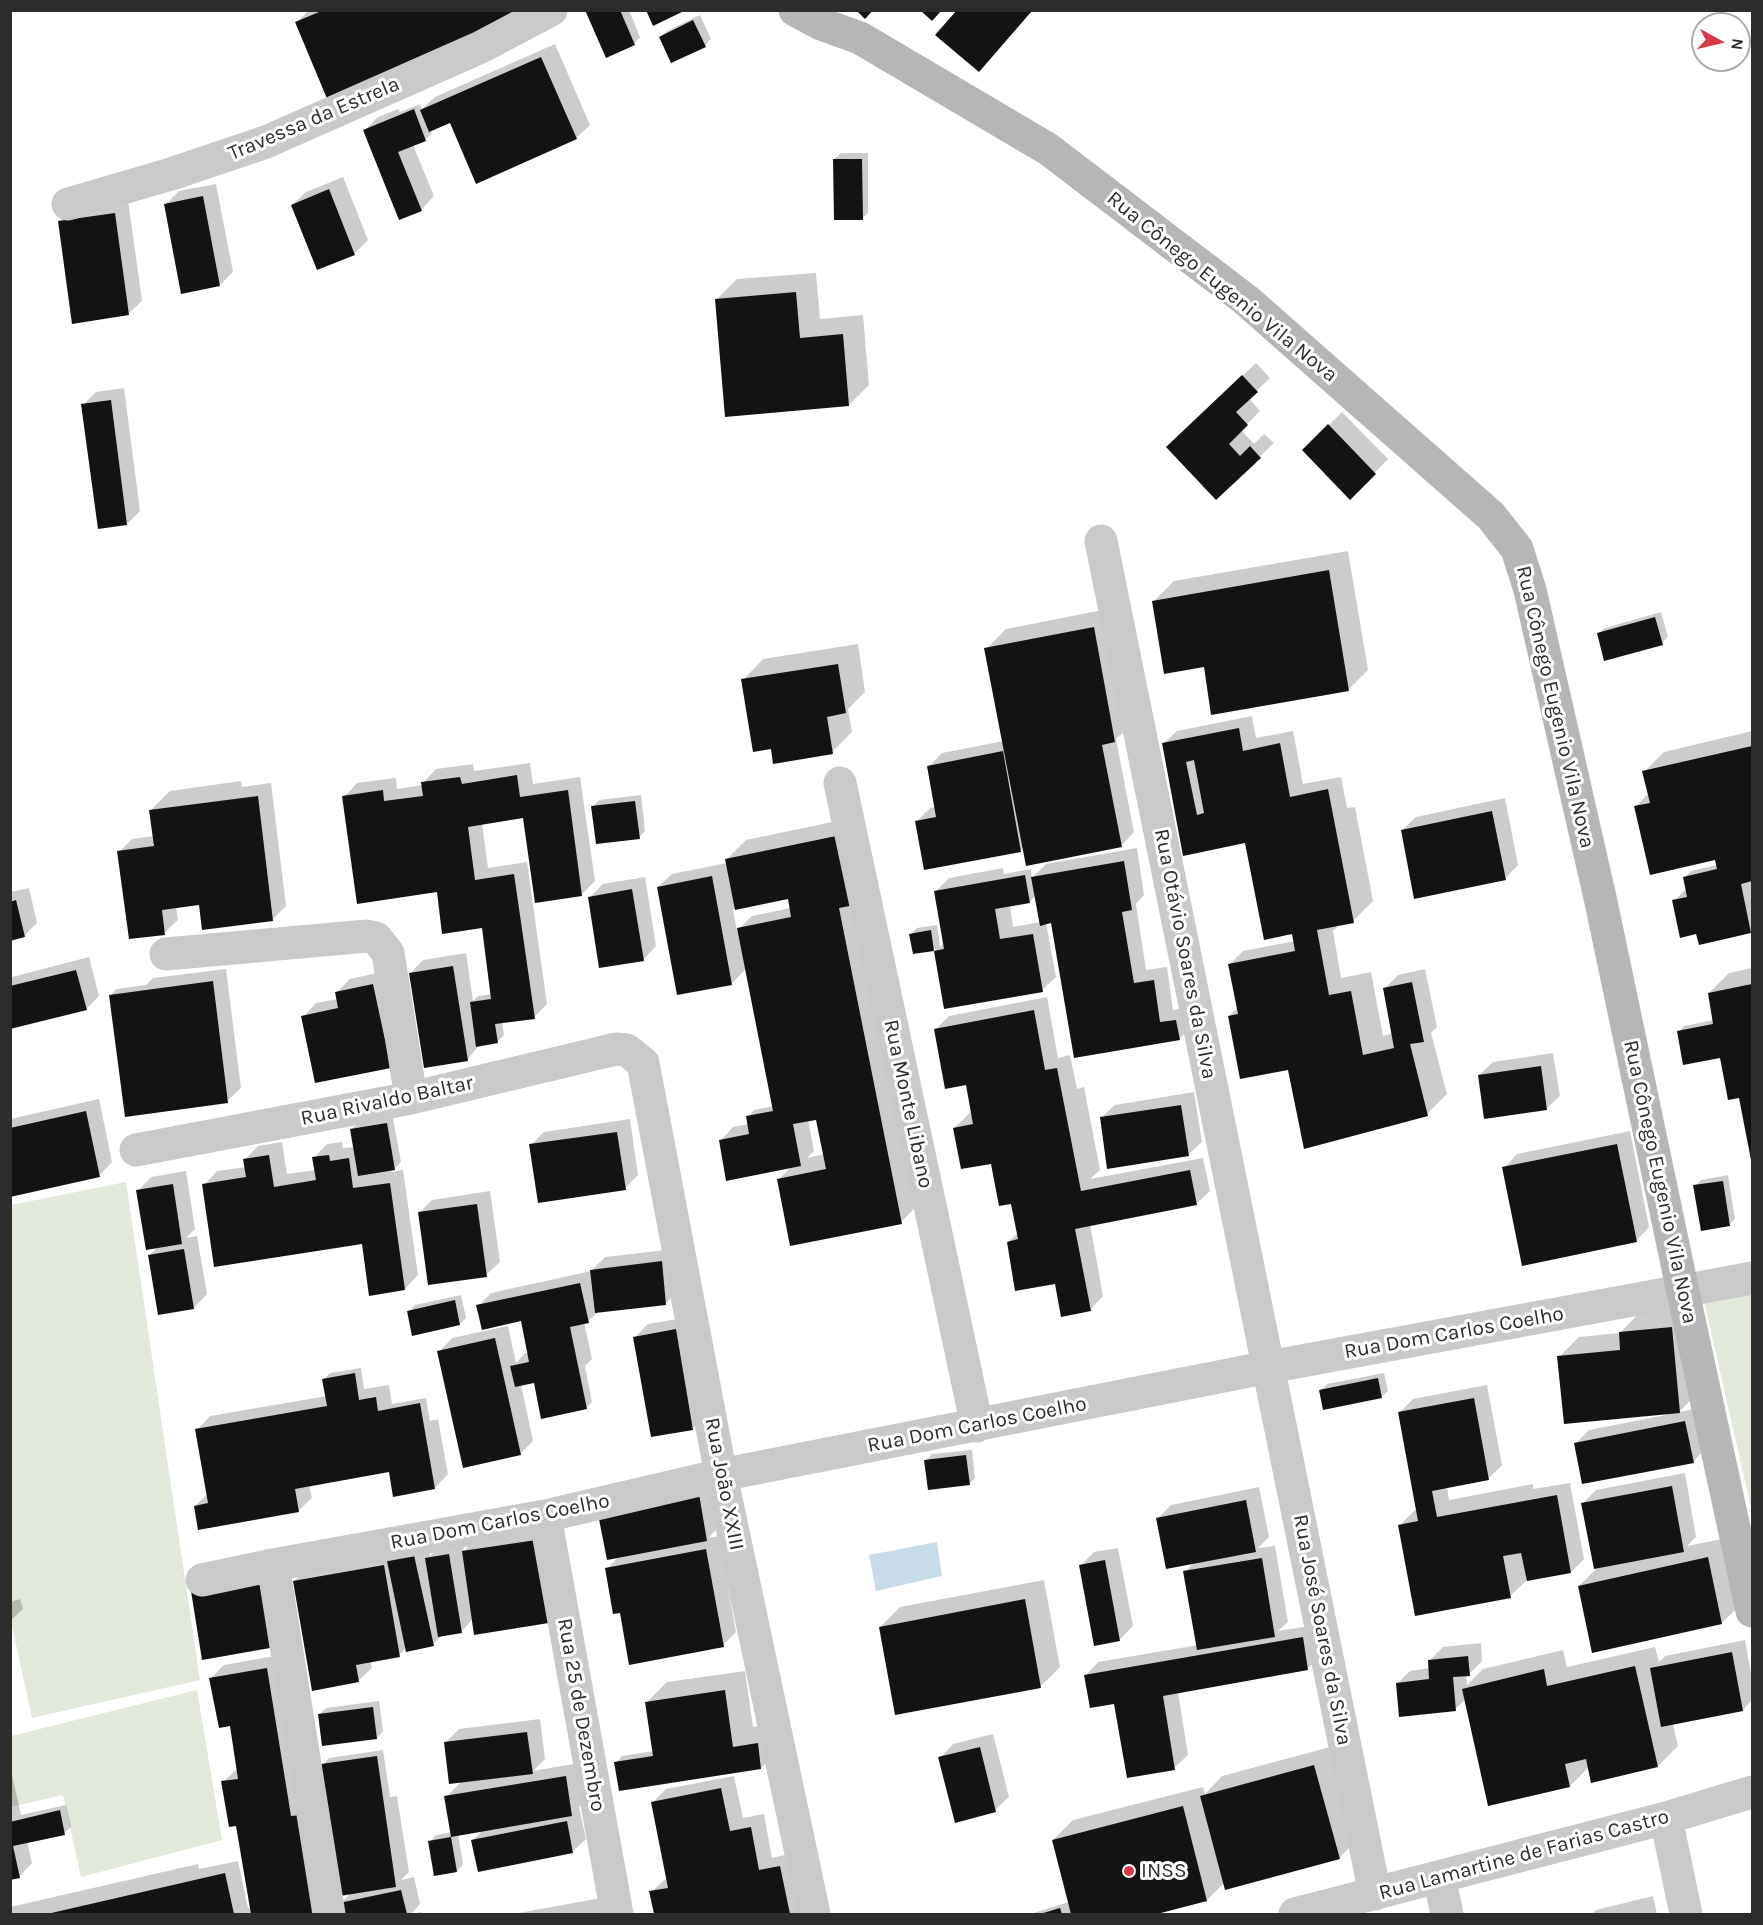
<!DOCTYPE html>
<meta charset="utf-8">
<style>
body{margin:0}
#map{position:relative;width:1763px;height:1925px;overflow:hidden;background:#fff;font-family:Karla,sans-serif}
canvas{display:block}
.frame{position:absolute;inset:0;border:12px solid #2c2c2c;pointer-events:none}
.north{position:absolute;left:1691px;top:12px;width:60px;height:60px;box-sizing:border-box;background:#fff;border:2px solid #ababab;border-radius:50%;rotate:98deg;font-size:16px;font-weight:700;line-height:24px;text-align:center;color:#2c2c2c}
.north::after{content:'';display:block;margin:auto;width:21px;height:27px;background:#d9384a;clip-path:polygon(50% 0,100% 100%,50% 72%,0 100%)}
</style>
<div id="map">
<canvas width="1763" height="1925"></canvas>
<div class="frame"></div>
<div class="north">N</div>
</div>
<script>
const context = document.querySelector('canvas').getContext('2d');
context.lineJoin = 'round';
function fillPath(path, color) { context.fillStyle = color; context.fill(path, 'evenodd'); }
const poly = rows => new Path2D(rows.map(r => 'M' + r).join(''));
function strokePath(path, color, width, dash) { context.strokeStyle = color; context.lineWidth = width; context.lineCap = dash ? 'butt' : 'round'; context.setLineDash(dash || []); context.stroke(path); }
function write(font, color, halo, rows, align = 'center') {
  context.font = font + ' Karla,sans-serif'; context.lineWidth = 6; context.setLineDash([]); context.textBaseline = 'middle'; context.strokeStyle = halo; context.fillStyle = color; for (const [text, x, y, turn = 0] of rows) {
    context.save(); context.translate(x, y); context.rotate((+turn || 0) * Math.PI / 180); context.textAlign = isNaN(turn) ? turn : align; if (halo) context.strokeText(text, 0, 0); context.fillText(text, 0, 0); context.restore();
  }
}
const green = poly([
 [126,1182,200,1680,32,1718,10,1617,11,1205],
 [1752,1292,1752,1512,1704,1301],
 [197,1690,222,1840,81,1877,63,1795,11,1807,11,1736]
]);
const water = poly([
 [937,1542,942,1576,876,1591,869,1555]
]);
const shadow = poly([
 [309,10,534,10,297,22],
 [629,10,640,37,634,44,587,11],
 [700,15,711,39,705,45,660,37,667,31],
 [555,44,590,125,576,138,451,121,430,130,432,133,425,140,413,145,434,196,421,210,365,130,378,117,398,109,400,112,420,104,422,109,435,97],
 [841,153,868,153,868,213,862,219,834,159],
 [343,177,368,240,354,254,317,268,292,205,306,192],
 [216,184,233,272,220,285,166,204,179,191],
 [128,200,142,301,128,314,60,222,73,208],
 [816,273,820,319,863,315,869,385,849,405,717,299,737,279],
 [1256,363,1270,378,1249,398,1260,411,1241,430,1254,444,1264,434,1274,443,1216,498,1181,434],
 [124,388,140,511,127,524,83,405,96,392],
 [1342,412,1388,459,1350,498,1304,450],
 [1348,551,1368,670,1348,690,1205,665,1154,601,1174,581],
 [1113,608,1135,721,1116,739,1134,832,1121,846,1024,847,1021,850,917,821,930,808,936,807,929,766,942,753,1004,741,986,649,1006,629],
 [1661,612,1668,637,1662,643,1598,634,1605,628],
 [858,644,865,692,848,709,852,732,832,752,772,747,743,680,763,659],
 [1252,716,1256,738,1293,731,1303,784,1341,777,1347,808,1355,807,1373,901,1353,921,1340,924,1333,931,1341,978,1371,972,1383,1036,1393,1033,1385,988,1398,975,1425,969,1437,1027,1431,1033,1447,1094,1427,1114,1290,1068,1229,1016,1238,1007,1230,964,1243,951,1295,941,1293,932,1250,841,1184,854,1163,744,1177,731],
 [1752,731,1752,929,1750,931,1697,932,1674,901,1687,888,1684,878,1691,871,1717,865,1716,861,1635,807,1649,793,1644,772,1664,752],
 [530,763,533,784,580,777,595,881,582,894,524,816,482,823,488,868,527,862,547,1004,534,1017,502,1021,504,1035,497,1042,480,1044,467,1060,410,974,423,960,466,953,473,1001,478,996,493,994,483,927,438,891,344,797,357,783,396,778,397,789,423,785,423,783,436,769,473,764,474,771],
 [241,781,242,787,271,783,286,906,272,920,200,903,176,906,178,920,164,933,119,852,132,839,154,836,150,811,170,791],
 [641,795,645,831,639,837,593,807,599,800],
 [1505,798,1518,865,1505,879,1402,830,1416,817],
 [861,816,921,1202,901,1222,778,1180,792,1166,720,1141,733,1127,749,1124,748,1117,754,1110,774,1106,747,968,731,984,658,887,672,874,727,863,726,860,746,840],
 [789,897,791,908,752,916,737,931,733,909],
 [817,1119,824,1154,807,1158,814,1151,808,1120],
 [1137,848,1144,895,1136,904,1146,970,1167,967,1173,1010,1189,1007,1193,1025,1180,1038,1075,1056,1052,922,1046,923,1056,977,1042,990,945,1007,935,949,914,953,911,934,917,928,937,925,940,947,945,942,936,891,949,878,1003,868,1004,874,1031,869,1032,878,1046,864],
 [1036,895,1041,922,1013,927,1010,905,1029,902],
 [645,877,656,946,643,960,590,897,603,884],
 [29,888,37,923,24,936,10,939,10,892],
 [89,957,99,996,86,1009,10,1028,10,978,12,977],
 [1752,968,1752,1157,1740,1099,1721,1057,1678,1032,1684,1026,1714,1020,1709,993,1729,973],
 [226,969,241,1088,227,1101,110,996,116,989,146,985,153,978],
 [386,971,403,1053,303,1017,316,1003,338,999,337,992,350,979],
 [1047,997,1058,1058,1070,1055,1077,1089,1084,1087,1100,1170,1090,1179,1203,1158,1210,1191,1196,1204,1090,1224,1103,1296,1090,1310,1008,1242,1018,1233,1012,1202,992,1162,954,1128,972,1111,967,1083,936,1029,949,1016],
 [1553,1053,1560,1096,1546,1109,1479,1075,1493,1062],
 [1194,1092,1202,1142,1188,1155,1101,1118,1115,1105],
 [99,1099,112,1162,99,1176,10,1196,10,1119],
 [393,1118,401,1162,391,1172,403,1170,418,1275,405,1289,363,1242,204,1185,217,1171,246,1167,245,1159,258,1146,282,1142,287,1174,316,1170,314,1158,327,1144,342,1142,343,1148,355,1147,352,1129,358,1123],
 [630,1119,638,1175,625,1188,531,1145,544,1132],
 [1630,1131,1649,1227,1636,1241,1504,1168,1517,1154],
 [186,1171,195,1229,186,1238,197,1236,207,1294,194,1308,149,1255,158,1247,138,1191,151,1177],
 [1728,1175,1735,1219,1729,1225,1695,1186,1701,1180],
 [490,1191,500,1262,486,1275,419,1213,432,1200],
 [674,1249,679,1290,666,1303,598,1312,588,1321,584,1322,592,1359,585,1366,592,1402,586,1408,535,1381,521,1384,533,1441,520,1454,439,1352,452,1338,508,1326,516,1363,525,1353,529,1353,522,1319,478,1306,491,1293,591,1271,605,1257],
 [461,1295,466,1318,460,1324,409,1312,415,1305],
 [1692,1307,1700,1391,1679,1412,1698,1408,1706,1448,1693,1462,1576,1443,1589,1430,1666,1415,1665,1413,1559,1357,1579,1337,1620,1333,1640,1312],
 [689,1317,706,1415,693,1428,635,1337,648,1324],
 [361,1368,364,1389,389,1385,392,1404,426,1398,430,1421,438,1419,448,1474,435,1488,390,1470,309,1485,312,1498,298,1511,195,1506,208,1494,197,1430,210,1416,327,1396,324,1379,330,1373],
 [1384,1373,1388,1391,1381,1397,1321,1390,1327,1384],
 [1487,1385,1502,1465,1488,1479,1447,1487,1449,1500,1533,1484,1533,1489,1570,1483,1584,1559,1571,1572,1527,1580,1510,1596,1400,1525,1417,1508,1399,1413,1413,1399],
 [972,1450,975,1478,969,1484,926,1461,932,1454],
 [1685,1473,1696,1537,1687,1546,1727,1538,1742,1603,1722,1623,1579,1586,1599,1566,1583,1503,1596,1490],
 [712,1482,720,1526,708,1538,719,1536,736,1632,723,1645,621,1612,607,1569,619,1556],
 [1259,1487,1269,1537,1258,1548,1275,1546,1288,1622,1278,1631,1316,1625,1321,1656,1307,1669,1178,1692,1188,1755,1174,1768,1115,1703,1085,1676,1098,1662,1198,1645,1185,1572,1194,1562,1158,1518,1171,1505],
 [556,1526,461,1632,443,1635,433,1644,407,1647,399,1655,370,1660,372,1668,358,1681,294,1581,308,1568,427,1542,430,1556,440,1546,462,1542,464,1551,470,1545],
 [1118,1548,1133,1626,1119,1640,1081,1565,1094,1552],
 [1044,1580,1060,1667,1040,1687,880,1627,900,1607],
 [20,1599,23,1609,10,1621,10,1602],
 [1745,1640,1752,1679,1752,1700,1743,1710,1673,1724,1678,1746,1658,1766,1589,1767,1570,1786,1466,1699,1455,1709,1397,1684,1410,1671,1430,1668,1429,1661,1443,1647,1481,1643,1482,1661,1469,1674,1466,1674,1467,1685,1483,1669,1563,1650,1567,1667,1655,1647,1659,1662,1665,1656],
 [280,1655,333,1914,10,1914,10,1907,198,1864,199,1869,238,1861,248,1908,251,1908,237,1824,223,1782,238,1768,231,1725,211,1678,224,1665],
 [745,1671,753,1727,777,1724,781,1748,761,1768,616,1763,622,1756,654,1751,647,1702,667,1682],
 [379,1701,383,1731,377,1738,320,1714,326,1708],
 [540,1719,545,1759,533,1771,579,1763,585,1801,579,1807,586,1839,572,1852,473,1840,483,1830,458,1834,463,1864,457,1871,430,1842,436,1835,452,1832,446,1797,462,1781,445,1743,459,1729],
 [993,1734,1009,1797,995,1810,940,1758,953,1744],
 [1334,1746,1359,1838,1339,1858,1225,1882,1207,1900,1151,1914,1030,1914,1069,1902,1053,1840,1073,1820,1203,1787,1205,1794,1222,1776],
 [383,1750,390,1797,397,1796,409,1872,401,1880,414,1877,420,1904,411,1914,422,1912,422,1914,343,1914,341,1903,351,1893,323,1765,329,1758],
 [10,1766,21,1815,66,1805,71,1827,64,1833,27,1841,32,1863,19,1877,10,1879],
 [734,1776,743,1818,764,1814,772,1858,793,1853,805,1914,655,1914,651,1892,667,1878,653,1802,666,1789],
 [1653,1896,1657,1914,1592,1914,1596,1910],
 [601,1898,604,1914,513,1914]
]);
const building = poly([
 [324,10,525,10,328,101,295,22],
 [585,10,620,10,635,45,606,58],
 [646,10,686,10,653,26],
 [856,10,873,10,865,19],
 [920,10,942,10,932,21],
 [957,10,1029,10,1031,12,979,72,935,35],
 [693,20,706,47,671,63,659,37],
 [541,57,577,139,476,184,450,123,429,132,420,110],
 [414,109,426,141,398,152,422,211,399,220,363,130],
 [833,159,862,159,863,220,834,220],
 [329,189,355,255,317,270,291,205],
 [203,196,220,286,181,294,164,204],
 [115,213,129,315,72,324,58,221],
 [796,292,800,338,843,334,849,406,725,417,715,299],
 [1242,375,1258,392,1236,412,1248,425,1229,444,1240,456,1250,446,1261,458,1216,500,1166,447],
 [111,400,127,525,98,529,81,404],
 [1328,424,1376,474,1350,500,1302,450],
 [1329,570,1349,691,1211,715,1204,667,1164,674,1152,601],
 [1655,617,1663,645,1604,661,1597,633],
 [1094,627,1115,742,1102,745,1122,847,1026,866,984,648],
 [838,664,846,713,827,717,833,754,773,764,771,749,753,752,741,679],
 [1239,728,1243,751,1280,743,1290,797,1328,789,1354,923,1317,930,1329,995,1351,991,1363,1055,1394,1048,1383,988,1412,982,1424,1042,1410,1044,1428,1116,1304,1149,1288,1070,1240,1079,1228,1016,1238,1014,1228,964,1295,951,1292,934,1264,940,1245,843,1183,856,1162,743],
 [1194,760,1204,813,1197,815,1186,762],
 [1752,746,1752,881,1741,884,1751,933,1699,945,1696,934,1680,938,1672,900,1687,897,1683,877,1717,869,1715,860,1650,875,1634,806,1650,803,1642,771],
 [1003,751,1021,852,924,870,915,821,936,817,927,766],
 [517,775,520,797,568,790,582,896,535,903,523,818,468,827,475,880,514,874,535,1019,495,1024,498,1043,476,1047,470,1002,491,999,482,928,442,934,437,892,357,904,342,796,383,790,384,801,423,796,421,782,460,777,462,784],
 [258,796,273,921,202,930,199,905,162,910,165,935,129,939,117,851,154,846,149,810],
 [635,801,640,839,596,844,591,806],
 [1492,811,1506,880,1414,899,1401,830],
 [841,835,855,905,839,908,902,1224,790,1246,777,1179,826,1169,816,1120,793,1124,801,1166,726,1181,719,1140,749,1134,746,1116,773,1111,737,928,791,917,788,899,735,910,725,859],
 [1124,861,1132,910,1122,912,1134,983,1154,980,1160,1022,1176,1020,1180,1040,1074,1058,1051,923,1040,926,1031,877],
 [1025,875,1030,903,995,909,1000,939,1033,934,1043,992,944,1009,934,951,944,949,934,891],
 [712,876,732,985,677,995,657,887],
 [632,889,644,961,599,968,588,897],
 [16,900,25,937,10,941,10,902],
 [931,930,934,951,913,954,909,934],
 [453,966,468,1061,424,1068,409,973],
 [76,970,87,1010,10,1029,10,986],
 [213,981,228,1103,125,1117,109,995],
 [373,984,391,1068,315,1083,301,1016,338,1008,335,992],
 [1752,984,1752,1160,1751,1160,1739,1098,1728,1100,1720,1058,1683,1065,1677,1031,1713,1024,1708,993],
 [1034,1010,1045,1070,1057,1068,1081,1191,1190,1170,1197,1205,1075,1229,1091,1311,1061,1317,1055,1284,1015,1291,1007,1242,1018,1239,1011,1204,999,1206,991,1164,961,1169,953,1128,973,1124,966,1085,945,1089,934,1029],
 [1541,1066,1547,1110,1484,1119,1478,1075],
 [1181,1105,1189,1156,1107,1169,1100,1117],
 [86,1111,100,1177,10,1197,10,1128],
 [387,1123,395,1170,358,1176,350,1129],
 [617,1132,626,1190,538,1203,529,1144],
 [1617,1144,1637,1242,1522,1266,1502,1167],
 [269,1155,274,1187,316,1180,312,1157,329,1155,330,1161,349,1158,353,1188,390,1183,405,1290,369,1296,362,1244,214,1267,202,1184,246,1177,243,1159],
 [1723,1181,1730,1226,1701,1231,1693,1185],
 [173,1184,182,1244,146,1250,136,1190],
 [477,1204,487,1277,428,1285,418,1212],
 [184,1249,194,1309,158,1315,148,1255],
 [662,1261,666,1305,595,1313,590,1270],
 [580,1283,589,1323,570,1327,587,1409,541,1419,534,1383,515,1387,510,1366,529,1362,521,1321,482,1330,476,1305],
 [455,1300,460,1325,412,1336,407,1311],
 [1672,1327,1680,1413,1564,1424,1557,1356,1620,1350,1619,1332],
 [676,1329,693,1430,651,1437,633,1337],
 [495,1338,521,1455,463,1468,437,1351],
 [355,1373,359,1400,376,1397,378,1411,420,1403,435,1489,393,1497,389,1472,295,1489,299,1512,198,1530,194,1506,208,1503,195,1429,327,1406,322,1379],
 [1378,1378,1382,1398,1323,1410,1319,1390],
 [1474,1398,1489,1480,1432,1491,1437,1517,1557,1495,1571,1573,1527,1581,1521,1553,1503,1556,1511,1598,1415,1616,1398,1525,1418,1521,1398,1412],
 [1685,1421,1694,1463,1582,1484,1574,1443],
 [966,1455,970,1485,928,1490,924,1460],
 [1672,1486,1684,1552,1594,1569,1581,1503],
 [699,1494,707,1541,607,1560,598,1514],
 [1246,1500,1256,1552,1166,1569,1156,1518],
 [543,1539,555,1622,474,1635,462,1551],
 [706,1549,724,1647,629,1665,620,1613,613,1614,605,1568],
 [449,1554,462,1633,438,1637,425,1558],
 [414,1555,434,1646,406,1652,387,1561],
 [1708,1557,1722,1624,1592,1653,1578,1586],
 [1262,1558,1275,1637,1197,1650,1183,1571],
 [1105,1560,1120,1641,1094,1646,1079,1565],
 [384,1565,400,1657,356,1665,359,1682,312,1691,293,1581],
 [260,1580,270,1648,202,1660,191,1591],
 [1025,1599,1041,1688,895,1715,879,1627],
 [1303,1637,1308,1670,1163,1696,1175,1770,1127,1778,1114,1704,1090,1708,1084,1675],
 [1732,1652,1743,1711,1661,1727,1650,1668],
 [1468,1656,1470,1676,1453,1677,1456,1711,1399,1717,1396,1683,1429,1679,1428,1660],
 [1635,1666,1658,1767,1591,1783,1586,1759,1565,1764,1570,1787,1488,1806,1462,1689,1544,1669,1547,1686],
 [267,1668,291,1816,301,1815,317,1914,251,1914,236,1826,229,1827,221,1781,238,1779,230,1726,219,1728,209,1678],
 [725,1690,733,1747,758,1743,761,1769,619,1791,614,1762,653,1756,645,1702],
 [373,1707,377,1739,322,1746,318,1714],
 [527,1732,533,1774,449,1784,444,1742],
 [980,1747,996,1812,955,1823,938,1757],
 [377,1756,396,1887,340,1896,321,1764],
 [1314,1765,1340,1859,1225,1890,1200,1796],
 [566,1776,572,1816,451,1837,444,1796],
 [721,1788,730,1831,751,1827,759,1870,780,1866,790,1914,654,1914,649,1891,668,1888,651,1802],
 [1183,1806,1207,1901,1157,1914,1071,1914,1052,1840],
 [60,1810,65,1835,13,1846,20,1878,10,1880,10,1822],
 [567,1821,573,1853,478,1872,471,1840],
 [451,1837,457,1872,434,1876,428,1841],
 [225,1873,234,1914,47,1914],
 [401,1890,407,1914,342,1914,339,1903],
 [1060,1908,1062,1914,1040,1914]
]);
const street = poly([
 [68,204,171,174,266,142,481,47,551,10],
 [1101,541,1375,1894],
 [840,783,977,1426],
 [166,954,367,936,376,938,388,953,411,1098],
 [136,1150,411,1098,616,1049,627,1050,643,1063,721,1475,814,1914],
 [545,1516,617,1914],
 [273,1565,329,1914],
 [202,1580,273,1565,545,1516,721,1475,1269,1367,1752,1278],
 [1666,1818,1686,1914],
 [1439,1877,1447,1914],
 [1295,1914,1666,1818,1752,1792]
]);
const secondary = poly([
 [795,10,821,24,860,38,1048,149,1246,300,1491,516,1517,549,1530,590,1601,902,1683,1292,1752,1611]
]);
const markers = [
 [1129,1871,6,"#d9384a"]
];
const streetNames = [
 ["Travessa da Estrela",314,119,-23],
 ["Rua Cônego Eugenio Vila Nova",1222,287,39],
 ["Rua Cônego Eugenio Vila Nova",1555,707,77],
 ["Rua Otávio Soares da Silva",1185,954,79],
 ["Rua Rivaldo Baltar",387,1101,-12],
 ["Rua Monte Libano",908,1104,78],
 ["Rua Cônego Eugenio Vila Nova",1660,1182,78],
 ["Rua Dom Carlos Coelho",1454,1333,-10],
 ["Rua Dom Carlos Coelho",977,1425,-11],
 ["Rua João XXIII",724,1484,79],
 ["Rua Dom Carlos Coelho",500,1522,-11],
 ["Rua José Soares da Silva",1322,1630,79],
 ["Rua 25 de Dezembro",581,1715,80],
 ["Rua Lamartine de Farias Castro",1524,1855,-15]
];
const poiNames = [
 ["INSS",1141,1871]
];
fillPath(green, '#e2e9da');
fillPath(water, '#c7dce8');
fillPath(shadow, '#0003');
fillPath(building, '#131313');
strokePath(street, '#c9c9c9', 33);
strokePath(secondary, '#b6b6b6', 33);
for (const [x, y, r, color] of markers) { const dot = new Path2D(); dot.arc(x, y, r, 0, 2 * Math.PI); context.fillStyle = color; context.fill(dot); strokePath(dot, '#fff', 2); }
write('21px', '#2c2c2c', '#fff', streetNames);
write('21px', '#2c2c2c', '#fff', poiNames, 'left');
</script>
